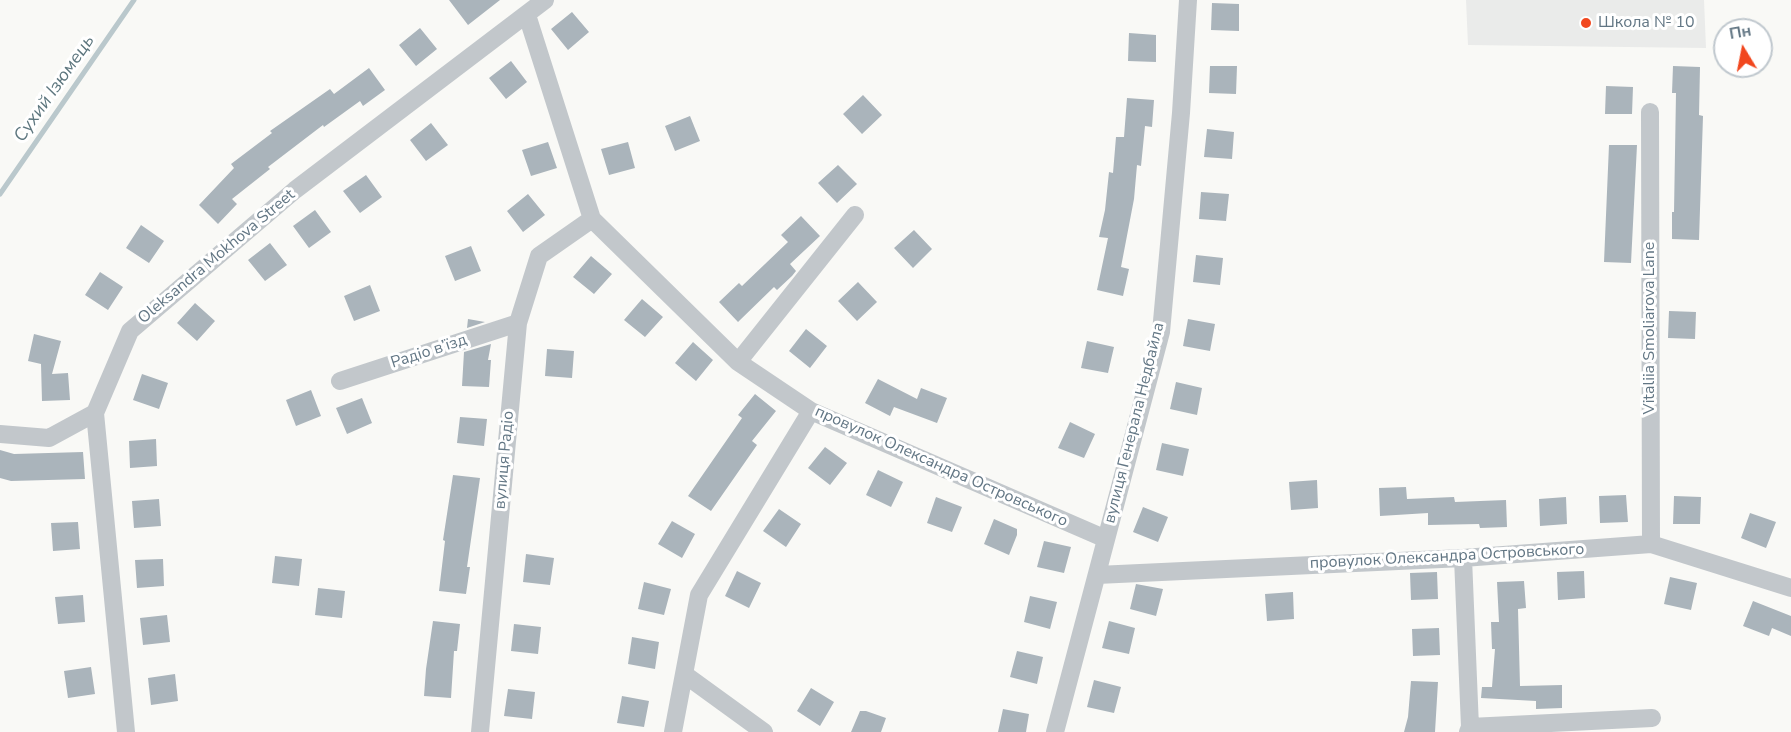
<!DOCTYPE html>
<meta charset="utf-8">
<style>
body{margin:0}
#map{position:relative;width:1791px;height:732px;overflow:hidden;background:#f9f9f6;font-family:"Nunito Sans",sans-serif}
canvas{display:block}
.north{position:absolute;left:1713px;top:18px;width:60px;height:60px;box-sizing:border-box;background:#fff;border:2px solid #c0c8ce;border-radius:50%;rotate:350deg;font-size:16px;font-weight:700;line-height:24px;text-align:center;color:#627684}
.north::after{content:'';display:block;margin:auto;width:21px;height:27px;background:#f1471e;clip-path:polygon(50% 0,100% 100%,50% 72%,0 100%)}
</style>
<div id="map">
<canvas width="1791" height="732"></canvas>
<div class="north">Пн</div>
</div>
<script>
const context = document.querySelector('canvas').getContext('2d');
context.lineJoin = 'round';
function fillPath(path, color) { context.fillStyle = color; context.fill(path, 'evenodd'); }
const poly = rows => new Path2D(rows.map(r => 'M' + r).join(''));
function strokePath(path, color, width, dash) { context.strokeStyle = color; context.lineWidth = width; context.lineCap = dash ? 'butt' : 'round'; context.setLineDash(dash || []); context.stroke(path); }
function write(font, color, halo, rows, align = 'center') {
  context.font = font + ' "Nunito Sans",sans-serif'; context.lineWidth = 6; context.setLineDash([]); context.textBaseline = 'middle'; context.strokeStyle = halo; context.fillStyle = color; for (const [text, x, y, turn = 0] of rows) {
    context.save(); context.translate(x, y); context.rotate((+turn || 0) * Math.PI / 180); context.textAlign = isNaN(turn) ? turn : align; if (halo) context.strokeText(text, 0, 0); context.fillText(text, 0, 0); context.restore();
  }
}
const built = poly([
 [1466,0,1704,0,1706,48,1468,45]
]);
const stream = poly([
 [0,194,134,0]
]);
const building = poly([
 [449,0,500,0,468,25],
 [1212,3,1239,4,1239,31,1211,30],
 [572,12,589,32,568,50,551,29],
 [420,28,437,49,416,66,399,45],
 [1129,33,1156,35,1156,62,1128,61],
 [511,61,527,82,506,99,489,78],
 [1210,66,1237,66,1236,94,1209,93],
 [1673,66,1700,67,1699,115,1703,116,1699,240,1672,239,1672,212,1674,212,1676,93,1672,93],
 [369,68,385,90,363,106,360,101,324,127,323,125,268,167,270,169,232,199,237,204,218,224,199,205,234,168,231,164,272,133,270,131,330,89,334,94],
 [1606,86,1633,87,1632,114,1605,114],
 [863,95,882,115,862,134,843,114],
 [1127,98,1154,100,1152,127,1145,126,1141,166,1137,165,1134,199,1121,267,1129,269,1123,296,1097,290,1108,238,1099,237,1105,210,1109,172,1113,173,1116,137,1124,137],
 [690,116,700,141,675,151,665,126],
 [431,123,448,145,426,161,410,140],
 [1207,129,1234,132,1232,159,1204,157],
 [548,142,557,168,531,176,522,150],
 [628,142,635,168,609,175,601,149],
 [1609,145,1637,145,1631,263,1604,262],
 [838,165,857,184,837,203,818,183],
 [366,175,382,197,360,213,343,191],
 [1201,192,1229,194,1226,221,1199,219],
 [528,194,545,215,523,232,507,211],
 [315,210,331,232,309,248,293,226],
 [801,216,820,236,790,264,796,271,792,276,777,290,774,287,738,322,719,302,739,283,742,286,788,242,781,235],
 [141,225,164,241,149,263,126,248],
 [914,230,932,249,913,268,894,248],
 [270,243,287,265,265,281,248,260],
 [471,246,481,271,455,281,445,256],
 [1196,255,1223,258,1220,285,1193,282],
 [591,256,612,274,594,294,573,277],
 [100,272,123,287,108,310,85,295],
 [858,282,877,302,857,321,838,301],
 [370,285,380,311,354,321,344,296],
 [642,299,663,317,645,337,624,320],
 [195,303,215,321,197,341,177,323],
 [1669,311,1696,312,1695,339,1668,338],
 [468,319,485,322,467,328],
 [1188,319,1215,324,1210,351,1183,346],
 [806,329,827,346,810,368,789,351],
 [34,334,61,341,52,374,68,373,70,400,42,401,41,364,28,361],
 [1087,341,1114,347,1108,373,1081,368],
 [693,342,713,360,696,381,675,363],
 [491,344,488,360,491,360,489,387,462,386,464,352],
 [547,349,574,351,572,378,545,376],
 [142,374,168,383,159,409,133,400],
 [878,379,917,399,921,388,947,398,937,423,894,407,890,416,865,403],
 [1176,382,1202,388,1197,415,1170,409],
 [311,390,321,416,296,426,286,400],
 [755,394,776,411,752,441,757,445,711,511,688,496,742,418,738,415],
 [362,398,372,423,347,434,336,408],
 [460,417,487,419,484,446,457,443],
 [1070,422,1095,434,1084,458,1058,448],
 [156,439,157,466,130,468,129,441],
 [1162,443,1189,449,1183,476,1156,470],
 [825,447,847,463,830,485,808,468],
 [0,450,14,454,83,452,85,479,11,481,0,478],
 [878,470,903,482,891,507,866,495],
 [453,475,480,478,467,567,470,567,466,594,439,591,445,541,443,540],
 [1317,480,1318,508,1291,510,1289,482],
 [1406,487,1407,499,1454,497,1455,502,1506,500,1507,527,1480,528,1479,524,1428,525,1428,513,1380,516,1379,488],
 [1626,495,1628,522,1600,523,1599,496],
 [1674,496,1701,497,1700,524,1673,524],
 [936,497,962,507,952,532,927,523],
 [1566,497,1567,524,1540,526,1539,499],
 [159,499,161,526,134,528,132,501],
 [1143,507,1168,517,1158,542,1133,532],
 [779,509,801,524,786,547,763,531],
 [1750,513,1776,522,1766,548,1741,538],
 [994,519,1017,529,1017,535,1009,555,984,544],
 [672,521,695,534,682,558,658,544],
 [78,522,80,549,53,551,51,523],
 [1044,541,1071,547,1064,573,1037,567],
 [526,554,554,558,550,585,523,582],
 [275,556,302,559,299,586,272,583],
 [163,559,164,586,137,588,135,560],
 [737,571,761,583,749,608,725,596],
 [1584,571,1585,598,1558,600,1557,572],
 [1437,572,1438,599,1411,600,1410,573],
 [1670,577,1697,583,1691,610,1664,604],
 [1524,581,1526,608,1518,609,1520,686,1562,685,1562,708,1536,709,1536,701,1481,698,1482,687,1492,687,1495,649,1492,649,1491,622,1499,622,1497,582],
 [644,582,671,589,664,615,638,609],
 [1136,584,1163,589,1156,616,1130,609],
 [318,588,345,591,342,618,315,615],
 [1293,592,1294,619,1267,621,1265,594],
 [83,595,85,622,58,624,55,597],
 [1030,596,1057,602,1050,629,1024,622],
 [1753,601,1791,616,1791,636,1772,628,1769,636,1743,626],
 [167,615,170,642,143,645,140,618],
 [433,621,460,624,457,651,454,651,451,698,424,696,426,669],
 [1109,621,1135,628,1129,654,1102,648],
 [514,624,541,627,538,654,511,651],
 [1439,628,1440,655,1413,656,1412,629],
 [632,637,659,642,655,669,628,664],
 [1017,651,1043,657,1037,684,1010,677],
 [91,667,95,694,68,698,64,671],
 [175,674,178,701,151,705,148,678],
 [1094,680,1121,687,1114,713,1087,707],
 [1411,681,1438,682,1435,732,1404,732,1408,717],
 [811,688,834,702,820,726,797,711],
 [508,689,535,692,532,719,504,716],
 [622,696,649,701,644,727,617,723],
 [1003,709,1029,714,1026,732,998,732],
 [860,711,866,711,886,718,881,732,851,732]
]);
const minor = poly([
 [527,15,592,219,738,362,811,411,1106,539],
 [1650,112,1651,544],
 [738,362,855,215],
 [340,381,518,323],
 [0,434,49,438,95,413],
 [1463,558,1470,727,1468,732],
 [1097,575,1463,558,1651,544,1791,588],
 [684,674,764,732],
 [1470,727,1652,718],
 [126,732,95,413,130,331,295,190,545,0],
 [480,732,518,323,539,256,592,219],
 [673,732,699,595,811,411],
 [1055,732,1161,332,1181,113,1188,0]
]);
const markers = [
 [1586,23,6,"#f1471e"]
];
const poiNames = [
 ["Школа № 10",1598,23]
];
const streetNames = [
 ["Oleksandra Mokhova Street",217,257,-40],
 ["Vitaliia Smoliarova Lane",1650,328,-90],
 ["Радіо в’їзд",429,352,-18],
 ["вулиця Генерала Недбайла",1135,423,-76],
 ["вулиця Радіо",505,460,-85],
 ["провулок Олександра Островського",941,467,24],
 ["провулок Олександра Островського",1447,557,-3]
];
const waterNames = [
 ["Сухий Ізюмець",55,89,-55]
];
fillPath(built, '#eaebea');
strokePath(stream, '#bac8cc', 5);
fillPath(building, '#aab4bb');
strokePath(minor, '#c2c7cb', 18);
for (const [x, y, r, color] of markers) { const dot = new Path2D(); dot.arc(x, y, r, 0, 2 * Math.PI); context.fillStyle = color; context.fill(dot); strokePath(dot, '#fff', 2); }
write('16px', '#627684', '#fff', poiNames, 'left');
write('16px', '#627684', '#fff', streetNames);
write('italic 18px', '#5d767e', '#fff', waterNames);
</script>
